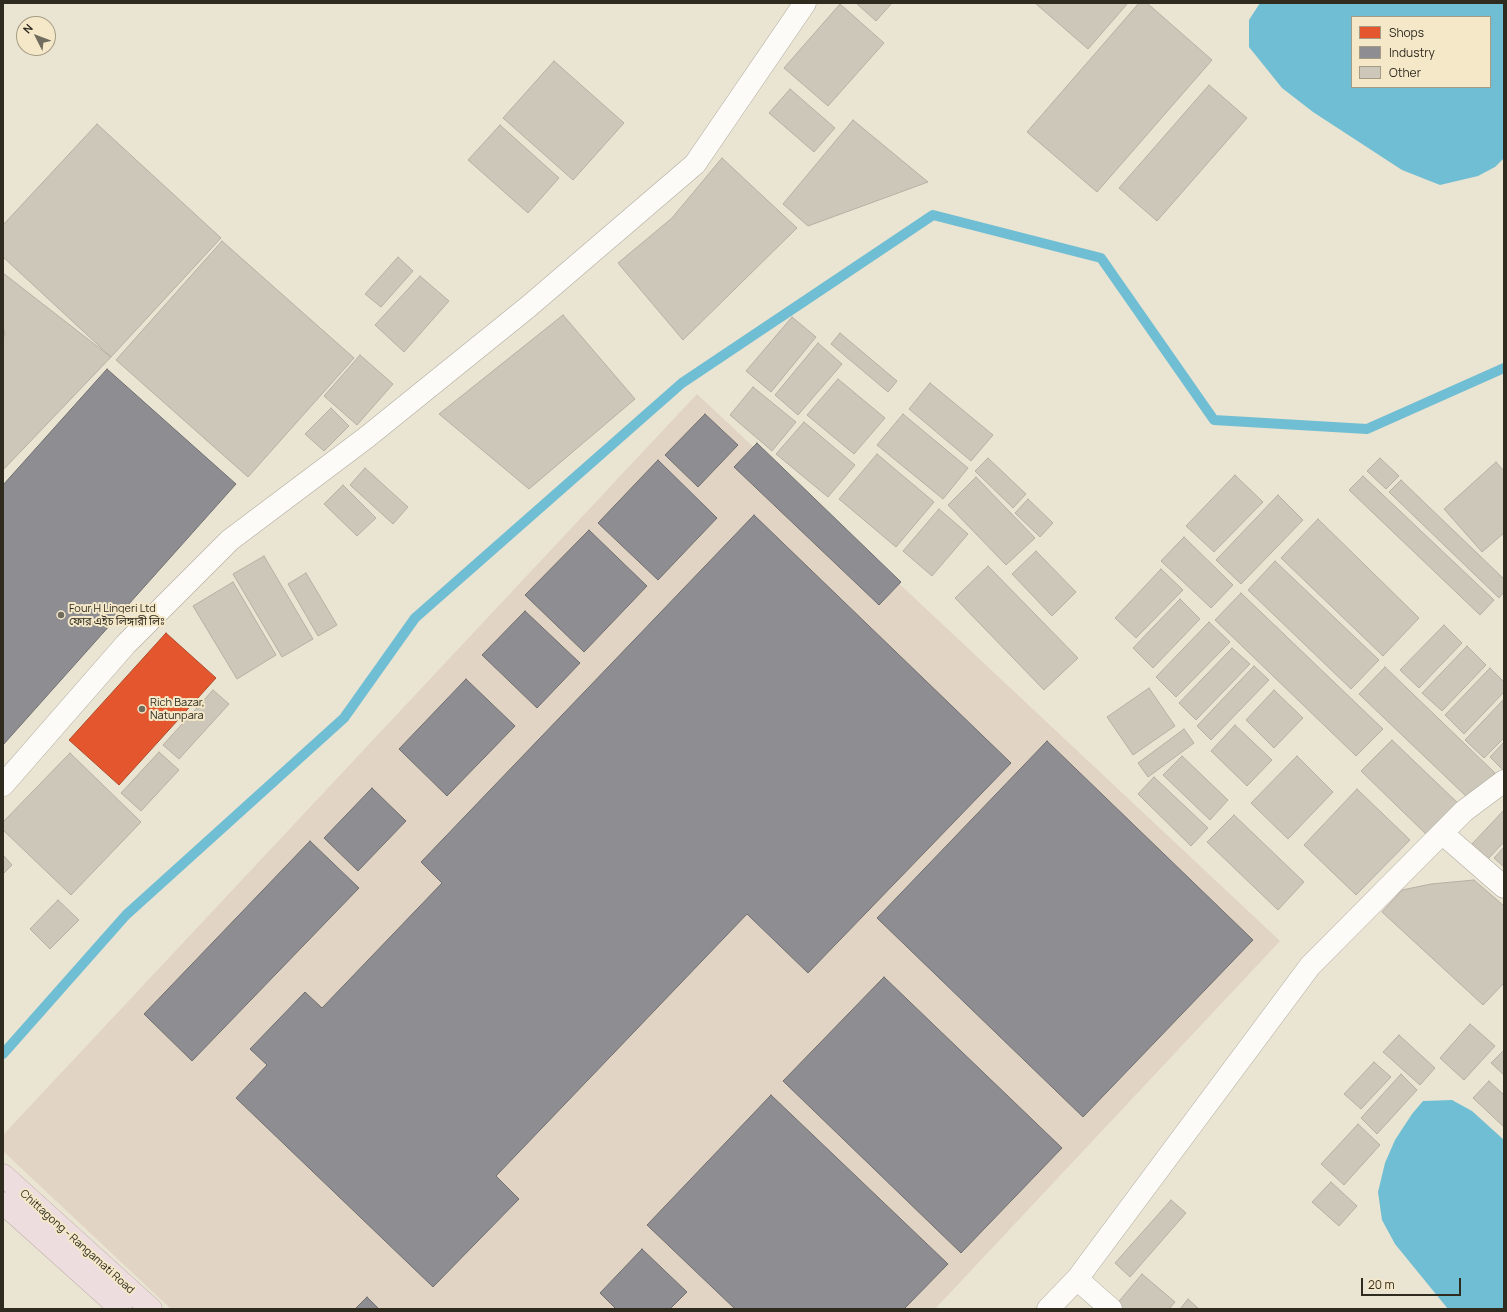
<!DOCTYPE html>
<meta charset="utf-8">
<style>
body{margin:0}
#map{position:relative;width:1507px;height:1312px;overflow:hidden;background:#eae4d3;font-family:Manrope,sans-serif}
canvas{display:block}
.frame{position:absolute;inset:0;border:4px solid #2f2b1f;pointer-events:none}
.legend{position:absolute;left:1351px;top:16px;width:140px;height:72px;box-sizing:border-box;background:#f4e8c9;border:1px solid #a59c85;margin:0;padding:5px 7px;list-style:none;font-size:12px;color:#2f2b1f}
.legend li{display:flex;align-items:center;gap:8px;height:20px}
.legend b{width:20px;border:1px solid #a59c85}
.north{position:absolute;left:16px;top:16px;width:40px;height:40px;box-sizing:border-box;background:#f4e8c9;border:1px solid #a59c85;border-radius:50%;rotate:312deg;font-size:11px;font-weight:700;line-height:16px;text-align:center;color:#2f2b1f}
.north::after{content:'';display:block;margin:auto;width:14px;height:18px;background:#706c5e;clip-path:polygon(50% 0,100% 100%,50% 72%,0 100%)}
.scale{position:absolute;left:1361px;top:1278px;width:100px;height:18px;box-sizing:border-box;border:2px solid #2f2b1f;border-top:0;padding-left:5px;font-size:12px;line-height:14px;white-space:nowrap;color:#2f2b1f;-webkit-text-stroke:3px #f4e8c9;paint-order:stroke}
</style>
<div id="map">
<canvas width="1507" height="1312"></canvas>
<div class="frame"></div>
<ul class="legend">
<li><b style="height:11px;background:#e4572e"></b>Shops</li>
<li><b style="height:11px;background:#8d8d92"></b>Industry</li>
<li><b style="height:11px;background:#ccc7b9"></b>Other</li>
</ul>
<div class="north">N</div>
<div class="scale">20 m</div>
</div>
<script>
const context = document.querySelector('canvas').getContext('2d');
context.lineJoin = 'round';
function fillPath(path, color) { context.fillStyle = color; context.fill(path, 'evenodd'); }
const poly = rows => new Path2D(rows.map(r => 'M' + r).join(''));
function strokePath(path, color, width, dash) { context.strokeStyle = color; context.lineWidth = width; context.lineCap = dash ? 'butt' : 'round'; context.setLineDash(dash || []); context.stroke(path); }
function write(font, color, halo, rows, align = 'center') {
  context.font = font + ' Manrope,"Noto Sans Bengali",sans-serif'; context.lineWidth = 4; context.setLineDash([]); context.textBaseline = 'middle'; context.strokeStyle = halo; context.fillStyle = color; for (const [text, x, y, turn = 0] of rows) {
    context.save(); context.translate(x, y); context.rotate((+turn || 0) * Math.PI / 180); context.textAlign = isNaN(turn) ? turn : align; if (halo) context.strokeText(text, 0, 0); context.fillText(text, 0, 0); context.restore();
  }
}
const industrial = poly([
 [697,394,1280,941,935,1309,171,1309,3,1151,3,1135]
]);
const water = poly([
 [1260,3,1504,3,1504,158,1495,167,1478,176,1440,185,1402,170,1313,112,1282,88,1249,47,1249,20],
 [1352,17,1490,17,1490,87,1352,87],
 [1452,1100,1472,1111,1504,1140,1504,1309,1448,1309,1395,1244,1382,1220,1378,1192,1385,1163,1395,1140,1412,1114,1423,1101]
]);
const shops = poly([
 [166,633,216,678,119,785,69,740,166,633]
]);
const industry = poly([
 [107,369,236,484,3,745,3,485,107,369],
 [705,414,738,445,698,487,665,455,705,414],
 [757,443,901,582,879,605,734,467,757,443],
 [658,460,717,518,658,580,598,523,658,460],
 [754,515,1011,763,808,973,747,914,496,1176,519,1199,433,1287,236,1098,267,1065,250,1049,305,992,322,1008,442,883,421,862,754,515],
 [589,530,647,586,584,652,525,595,589,530],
 [525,611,580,663,537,708,482,655,525,611],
 [466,679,515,726,447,796,399,749,466,679],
 [1047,741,1253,940,1083,1117,877,918,1047,741],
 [372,788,406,821,358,871,324,838,372,788],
 [310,841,359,888,192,1061,144,1014,310,841],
 [884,977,1062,1148,961,1253,783,1081,884,977],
 [771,1095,948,1264,904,1309,735,1309,647,1225,771,1095],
 [642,1249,687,1292,670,1309,616,1309,600,1293,642,1249],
 [367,1297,379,1309,355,1309,367,1297]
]);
const stream = poly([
 [3,1054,126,915,344,718,415,618,682,383,933,215,1101,258,1214,420,1367,429,1504,368]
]);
const building = poly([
 [856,3,892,3,876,21,856,3],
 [1035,3,1128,3,1088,49,1035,3],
 [1139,3,1147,3,1212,60,1097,192,1027,132,1139,3],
 [840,4,884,43,828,106,784,68,840,4],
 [554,61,624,123,573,180,503,118,554,61],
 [1209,85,1247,118,1157,221,1119,188,1209,85],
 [790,89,835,128,814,152,769,113,790,89],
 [853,120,928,182,808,226,783,204,853,120],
 [97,124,221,238,111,357,3,257,3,225,97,124],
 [500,125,559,178,528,213,468,160,500,125],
 [722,158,797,228,683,340,618,263,672,218,722,158],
 [222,241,354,358,248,477,116,360,222,241],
 [398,257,413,271,381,307,365,294,398,257],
 [3,273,111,357,3,470,3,338,5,335,3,326,3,273],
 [420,276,449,301,404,352,375,325,420,276],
 [563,315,635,399,529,489,439,414,563,315],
 [792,317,816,337,771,392,746,371,792,317],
 [840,333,897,381,888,392,831,344,840,333],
 [818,343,842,364,798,415,775,395,818,343],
 [360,355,393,384,357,425,324,396,360,355],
 [838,379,885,418,854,454,807,415,838,379],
 [930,383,993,435,971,461,909,409,930,383],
 [753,387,796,422,772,451,730,415,753,387],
 [331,408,349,426,324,451,305,434,331,408],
 [903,414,968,468,943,499,877,445,903,414],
 [804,422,855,465,828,497,776,454,804,422],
 [877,454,934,502,896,547,839,499,877,454],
 [988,458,1026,494,1013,508,975,471,988,458],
 [1380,458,1399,476,1386,489,1367,471,1380,458],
 [1496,462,1504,471,1504,533,1482,552,1444,509,1496,462],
 [365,468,408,507,393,524,350,485,365,468],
 [1235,475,1263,502,1214,552,1186,526,1235,475],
 [1363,476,1494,600,1480,615,1349,490,1363,476],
 [976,477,1035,538,1006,565,948,505,976,477],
 [1401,480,1504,579,1504,592,1499,598,1389,492,1401,480],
 [343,485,376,518,357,536,324,504,343,485],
 [1278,495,1303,520,1241,584,1216,560,1278,495],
 [1028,499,1053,523,1040,537,1015,513,1028,499],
 [939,509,968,534,932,576,903,551,939,509],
 [1318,519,1419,618,1383,656,1281,558,1318,519],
 [1184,537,1233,585,1211,608,1161,561,1184,537],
 [1036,551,1076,592,1052,616,1012,574,1036,551],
 [264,556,313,639,282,657,233,574,264,556],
 [1275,561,1379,660,1351,689,1248,590,1275,561],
 [988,566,1078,658,1044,690,955,598,988,566],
 [1161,569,1183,590,1136,638,1115,618,1161,569],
 [306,573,337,625,318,636,288,584,306,573],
 [233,582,276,655,237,679,193,606,233,582],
 [1241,593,1383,729,1356,756,1215,620,1241,593],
 [1180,599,1200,619,1153,668,1133,648,1180,599],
 [1209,622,1230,642,1176,697,1156,677,1209,622],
 [1444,625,1462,643,1419,688,1400,670,1444,625],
 [1467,646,1486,665,1442,711,1422,693,1467,646],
 [1232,648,1250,664,1196,720,1179,703,1232,648],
 [1254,666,1269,680,1211,740,1197,726,1254,666],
 [1385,667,1495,773,1470,800,1359,694,1385,667],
 [1490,668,1504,682,1504,692,1464,734,1445,715,1490,668],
 [1149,688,1175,726,1133,755,1107,717,1149,688],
 [213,690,229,704,179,759,163,745,213,690],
 [1274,690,1303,718,1274,748,1246,720,1274,690],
 [1503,700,1504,738,1484,758,1465,740,1503,700],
 [1235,725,1272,760,1247,786,1211,751,1235,725],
 [1184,729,1194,743,1148,777,1138,763,1184,729],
 [1392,740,1462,807,1431,839,1361,771,1392,740],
 [1504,742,1504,771,1490,757,1504,742],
 [159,752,179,770,141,811,121,793,159,752],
 [70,753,141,822,71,895,3,830,3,822,70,753],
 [1182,756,1228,800,1210,820,1163,775,1182,756],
 [1297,756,1333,792,1288,839,1251,803,1297,756],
 [1154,777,1208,828,1191,846,1138,794,1154,777],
 [1357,789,1410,840,1356,895,1304,845,1357,789],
 [1504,810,1504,842,1487,860,1471,845,1504,810],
 [1234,815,1304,882,1278,910,1207,842,1234,815],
 [1504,847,1504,867,1494,858,1504,847],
 [3,855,12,865,3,874,3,855],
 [1474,880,1504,906,1504,983,1483,1005,1382,912,1402,890,1431,884,1474,880],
 [58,900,79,920,50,949,30,929,58,900],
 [1470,1024,1495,1046,1464,1080,1440,1058,1470,1024],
 [1399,1035,1435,1068,1420,1085,1383,1052,1399,1035],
 [1504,1050,1504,1075,1491,1063,1504,1050],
 [1374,1062,1391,1077,1361,1109,1344,1094,1374,1062],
 [1401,1074,1417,1090,1377,1134,1361,1118,1401,1074],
 [1489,1081,1504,1095,1504,1127,1473,1098,1489,1081],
 [1358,1124,1380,1145,1344,1185,1321,1164,1358,1124],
 [1331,1182,1357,1206,1339,1226,1312,1202,1331,1182],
 [1171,1200,1186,1213,1130,1277,1115,1263,1171,1200],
 [1142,1274,1175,1302,1169,1309,1119,1309,1115,1306,1142,1274],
 [1188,1299,1199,1309,1180,1309,1188,1299]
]);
const street = poly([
 [3,785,126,644,230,540,367,437,528,307,695,164,805,3],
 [1443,834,1504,887],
 [1077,1279,1111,1309],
 [1048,1309,1077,1279,1310,966,1464,811,1504,781]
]);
const highway = poly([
 [3,1175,151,1309],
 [3,1203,121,1309]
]);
const markers = [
 [61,615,4,"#706c5e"],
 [142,709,4,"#706c5e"]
];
const poiNames = [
 ["Four H Lingeri Ltd",69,609],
 ["ফোর এইচ লিঙ্গারী লিঃ",69,622],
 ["Rich Bazar,",150,703],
 ["Natunpara",150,716]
];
const streetNames = [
 ["Chittagong - Rangamati Road",77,1242,42]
];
fillPath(industrial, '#e2d4c4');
fillPath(water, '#70bed3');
fillPath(shops, '#e4572e');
strokePath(shops, '#ae4a2a', 1);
fillPath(industry, '#8d8d92');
strokePath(industry, '#717070', 1);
strokePath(stream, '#70bed3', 10);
fillPath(building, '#ccc7b9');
strokePath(building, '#b5b0a3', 1);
strokePath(street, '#b0ab9e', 23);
strokePath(highway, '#beaba7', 23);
strokePath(street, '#fcfbf8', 22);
strokePath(highway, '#eddddf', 22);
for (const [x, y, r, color] of markers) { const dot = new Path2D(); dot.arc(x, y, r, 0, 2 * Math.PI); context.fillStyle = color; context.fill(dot); strokePath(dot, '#f4e8c9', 1.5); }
write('11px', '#2f2b1f', '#f4e8c9', poiNames, 'left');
write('11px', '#2f2b1f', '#f4e8c9', streetNames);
</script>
